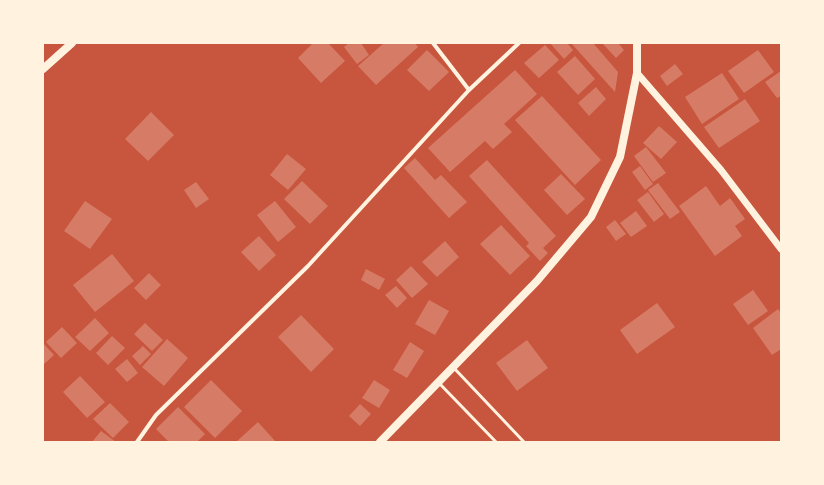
<!DOCTYPE html>
<style>
body{margin:0}
#map{position:relative;width:824px;height:485px;overflow:hidden;background:#c8553d;font-family:Montserrat,sans-serif}
canvas{display:block}
.frame{position:absolute;inset:0;border:44px solid #fff3e0;pointer-events:none}
</style>
<div id="map">
<canvas width="824" height="485"></canvas>
<div class="frame"></div>
</div>
<script>
const context = document.querySelector('canvas').getContext('2d');
context.lineJoin = 'round';
function fillPath(path, color) { context.fillStyle = color; context.fill(path, 'evenodd'); }
const poly = rows => new Path2D(rows.map(r => 'M' + r).join(''));
function strokePath(path, color, width, dash) { context.strokeStyle = color; context.lineWidth = width; context.lineCap = dash ? 'butt' : 'round'; context.setLineDash(dash || []); context.stroke(path); }
const building = poly([
 [313,43,328,43,345,61,321,83,298,58],
 [349,43,361,43,369,55,357,64,344,47],
 [384,43,415,43,418,47,376,85,358,66],
 [550,43,567,43,573,50,564,59],
 [571,43,593,43,618,72,615,92],
 [602,43,618,43,624,50,616,58],
 [545,45,559,60,539,78,524,63],
 [427,50,449,72,429,91,407,70],
 [758,50,774,72,744,93,728,71],
 [575,56,595,79,578,95,557,72],
 [675,64,683,74,667,86,660,76],
 [515,70,537,94,504,124,512,132,493,149,485,141,450,172,428,148],
 [781,71,781,96,777,98,765,82],
 [722,73,739,99,702,124,685,97],
 [596,87,606,99,589,116,578,103],
 [542,96,601,160,575,185,515,120],
 [745,99,760,121,719,148,704,127],
 [151,112,174,135,148,161,125,139],
 [659,126,677,142,661,159,643,143],
 [646,147,666,173,653,182,634,156],
 [287,154,306,169,288,190,270,175],
 [415,158,435,180,441,175,467,202,449,218,404,168],
 [487,160,556,236,543,248,548,253,540,261,526,246,529,243,469,176],
 [640,166,653,184,645,190,632,172],
 [561,174,585,199,567,215,544,190],
 [302,181,328,206,310,224,284,199],
 [196,182,209,199,196,208,184,190],
 [658,183,680,212,670,219,648,190],
 [706,186,720,206,730,198,745,219,735,226,742,236,715,256,679,206],
 [648,192,664,214,654,222,637,200],
 [85,201,112,219,90,249,64,231],
 [275,201,296,227,278,242,257,215],
 [636,211,647,226,631,237,620,223],
 [615,220,626,234,616,241,606,227],
 [501,225,530,256,510,275,480,244],
 [259,236,276,255,259,271,241,252],
 [445,241,459,257,437,277,422,262],
 [112,254,134,281,95,312,73,285],
 [411,266,428,284,412,298,396,280],
 [366,269,385,279,379,290,361,280],
 [149,273,161,285,146,300,134,288],
 [396,286,407,298,397,308,385,295],
 [753,290,768,311,748,325,733,304],
 [429,300,449,311,435,335,415,324],
 [657,303,675,327,637,354,620,330],
 [778,309,781,313,781,349,772,355,753,328],
 [301,315,334,349,311,372,278,337],
 [95,318,109,333,90,351,75,337],
 [145,323,163,340,152,351,134,334],
 [62,327,77,343,61,358,46,342],
 [112,336,125,348,108,365,96,353],
 [167,339,188,358,164,386,142,367],
 [527,340,548,368,517,391,496,363],
 [410,342,424,351,407,378,393,370],
 [43,343,54,355,43,365],
 [143,346,151,354,140,365,132,356],
 [127,359,138,373,127,382,115,369],
 [80,376,105,402,87,418,63,392],
 [211,380,242,411,215,438,184,407],
 [374,380,390,390,379,408,362,398],
 [110,403,129,422,113,438,93,419],
 [360,404,371,414,360,426,349,416],
 [178,407,205,434,197,442,169,442,156,429],
 [258,422,276,442,236,442],
 [101,431,116,442,92,442]
]);
const service = poly([
 [453,367,524,442],
 [439,383,496,442]
]);
const minor = poly([
 [433,43,469,90],
 [137,442,156,415,308,266,469,90,519,43]
]);
const tertiary = poly([
 [637,73,721,170,781,249]
]);
const secondary = poly([
 [43,69,72,43],
 [380,442,537,281,591,217,620,157,637,73,637,43]
]);
fillPath(building, '#d67c66');
strokePath(service, '#fff3e0', 3);
strokePath(minor, '#fff3e0', 4);
strokePath(tertiary, '#fff3e0', 7);
strokePath(secondary, '#fff3e0', 8);
</script>
